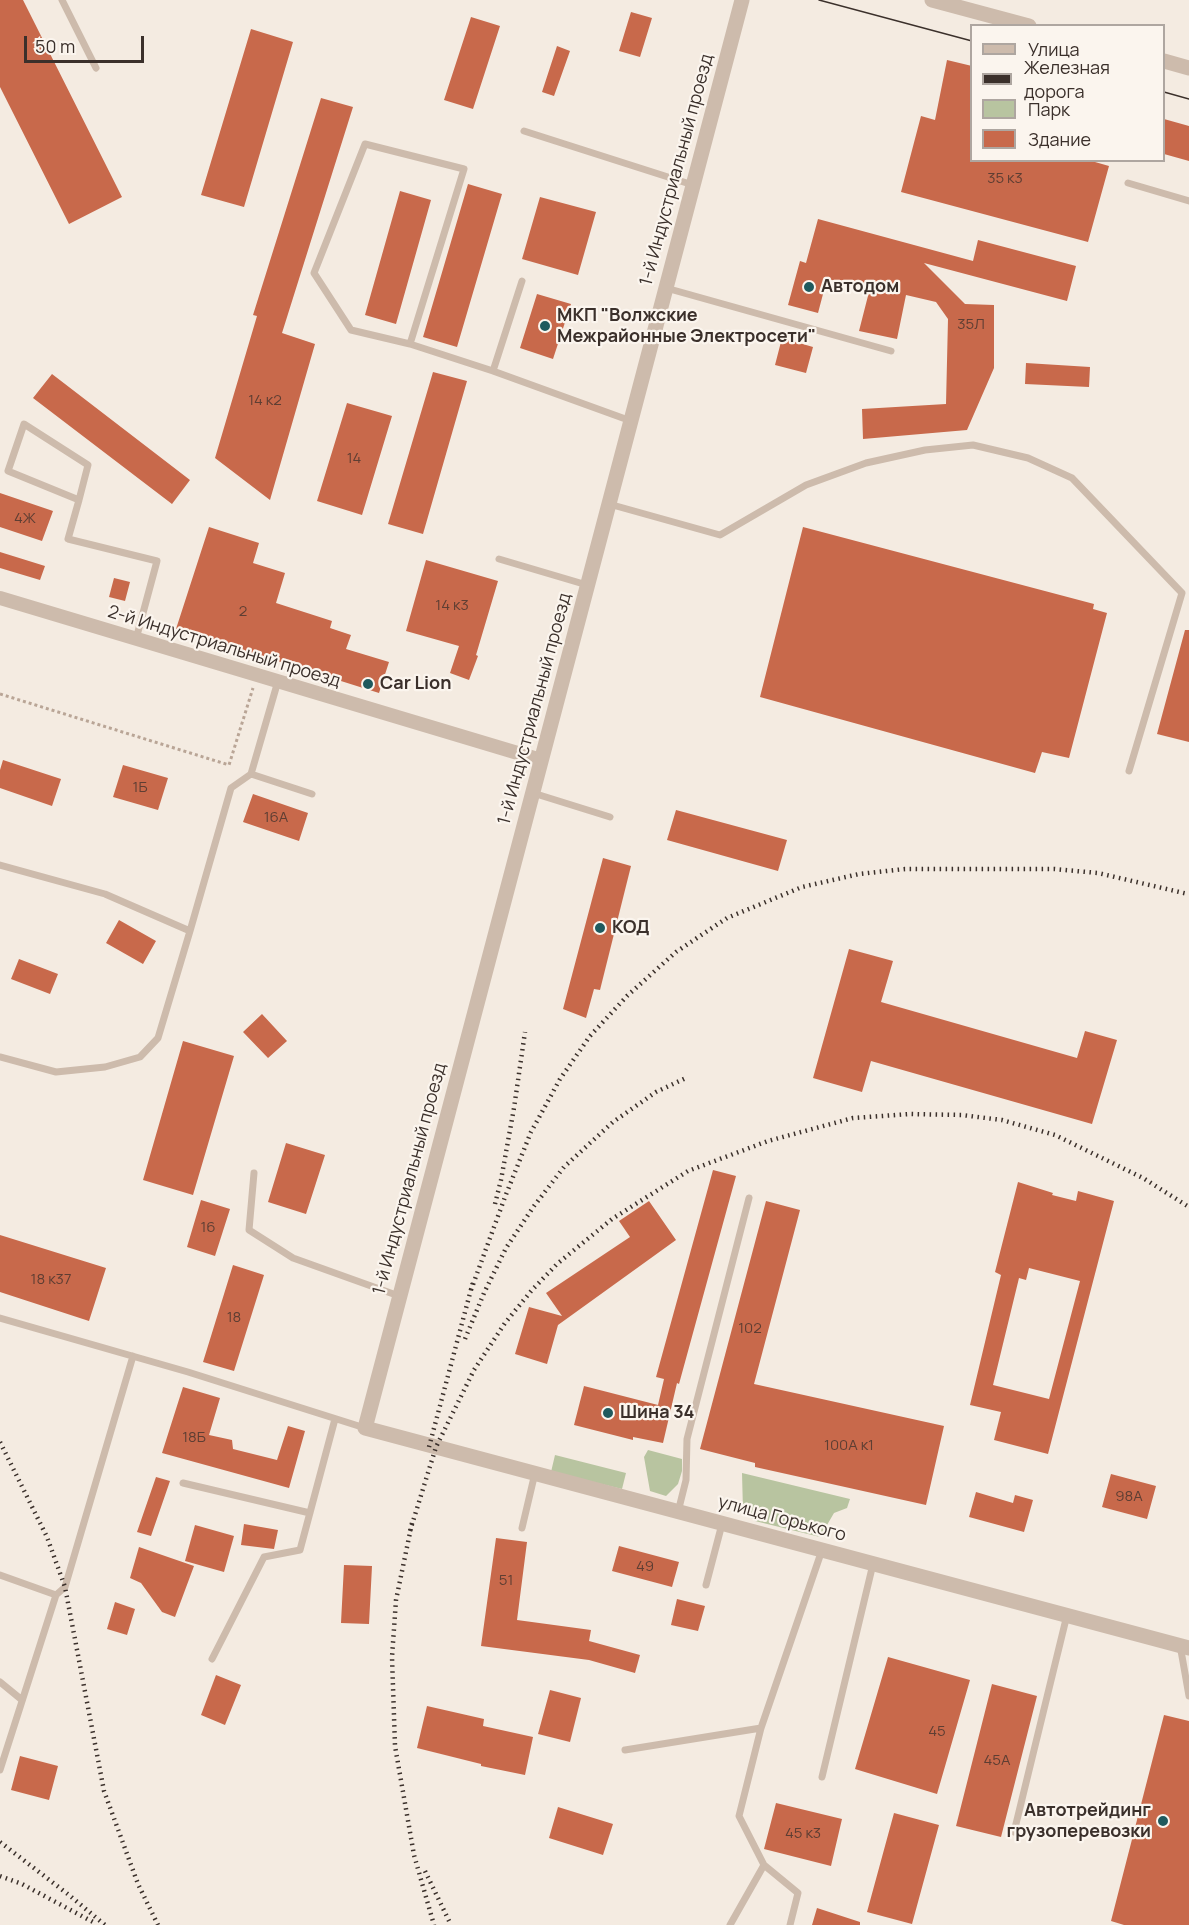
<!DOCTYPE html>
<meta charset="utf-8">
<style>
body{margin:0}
#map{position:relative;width:1189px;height:1925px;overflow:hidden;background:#f4ebe1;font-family:Manrope,sans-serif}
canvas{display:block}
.legend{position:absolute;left:970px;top:24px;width:195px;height:138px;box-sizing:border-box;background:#fbf5ee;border:2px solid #aea6a0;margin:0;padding:8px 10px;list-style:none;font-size:18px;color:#3b302b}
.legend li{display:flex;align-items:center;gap:12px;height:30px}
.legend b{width:30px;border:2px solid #aea6a0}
.scale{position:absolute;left:24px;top:36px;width:120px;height:27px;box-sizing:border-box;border:3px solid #3b302b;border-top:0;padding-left:8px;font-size:18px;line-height:21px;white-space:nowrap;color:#3b302b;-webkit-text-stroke:4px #fbf5ee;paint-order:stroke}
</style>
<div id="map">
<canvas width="1189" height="1925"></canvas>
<ul class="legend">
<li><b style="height:8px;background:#cdbbac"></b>Улица</li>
<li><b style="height:8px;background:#3b302b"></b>Железная дорога</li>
<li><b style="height:16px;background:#b8c4a0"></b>Парк</li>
<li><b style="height:16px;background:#c8694b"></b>Здание</li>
</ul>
<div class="scale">50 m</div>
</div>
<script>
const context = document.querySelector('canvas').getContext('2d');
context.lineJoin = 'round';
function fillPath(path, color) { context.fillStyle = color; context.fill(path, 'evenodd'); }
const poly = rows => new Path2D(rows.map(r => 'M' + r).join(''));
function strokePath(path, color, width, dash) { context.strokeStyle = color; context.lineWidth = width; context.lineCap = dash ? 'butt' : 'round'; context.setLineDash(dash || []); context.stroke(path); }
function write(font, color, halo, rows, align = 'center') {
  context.font = font + ' Manrope,sans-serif'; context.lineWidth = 4.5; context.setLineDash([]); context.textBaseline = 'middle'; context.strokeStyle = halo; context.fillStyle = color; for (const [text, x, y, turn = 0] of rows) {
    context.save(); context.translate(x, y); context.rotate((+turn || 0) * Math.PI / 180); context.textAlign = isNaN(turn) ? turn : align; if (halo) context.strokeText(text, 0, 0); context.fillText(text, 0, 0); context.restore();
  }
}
const green = poly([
 [648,1450,682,1459,682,1471,678,1484,666,1496,650,1491,644,1457],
 [555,1455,626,1473,622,1489,551,1472],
 [742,1473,850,1499,847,1508,834,1513,820,1537,755,1521,743,1511]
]);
const building = poly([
 [0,0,23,0,122,197,69,224,0,87],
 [631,12,652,18,640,57,619,51],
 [471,17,500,26,473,109,444,100],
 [251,29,293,42,244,207,201,195],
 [557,46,570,51,554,96,542,92],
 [947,60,972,66,972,160,1088,160,1109,166,1088,242,901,192,921,116,935,120],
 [321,98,353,107,282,333,315,344,270,500,215,458,257,316,253,315],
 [1164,119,1189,126,1189,161,1164,154],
 [468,184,502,194,457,347,423,337],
 [400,191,431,200,396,324,365,315],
 [540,197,596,212,578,275,522,259],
 [818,219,973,261,978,240,1076,266,1067,301,924,263,965,304,994,305,994,368,967,430,863,439,862,409,946,404,948,319,936,302,906,295,897,339,859,331,870,288,827,279,818,313,788,305,800,261,806,263],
 [537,294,571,304,553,359,520,348],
 [782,338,813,347,806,373,775,365],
 [1026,363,1090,367,1089,387,1025,384],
 [433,372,467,381,423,534,388,524],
 [52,374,190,480,172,504,33,398],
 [347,403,392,416,362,515,317,501],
 [0,493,53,511,42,541,0,527],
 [209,527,259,543,253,563,285,573,276,603,332,621,330,628,351,635,346,649,389,662,379,693,176,629],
 [803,527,1094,604,1093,609,1107,613,1069,758,1042,752,1035,773,760,697],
 [0,552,45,566,40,580,0,568],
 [426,560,498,581,476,655,478,656,469,680,450,673,459,646,406,631],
 [114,578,130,582,125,601,109,597],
 [1185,630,1189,630,1189,742,1157,734],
 [3,760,61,779,52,806,0,788,0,770],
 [123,765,168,778,158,810,113,797],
 [253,794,308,813,299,841,243,822],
 [676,810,787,840,778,871,667,840],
 [603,858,631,866,600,990,594,989,586,1018,563,1009],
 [119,920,156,941,143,964,106,943],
 [849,949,893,961,881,1002,1077,1058,1085,1031,1117,1040,1092,1124,871,1061,862,1092,813,1078],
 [19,959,58,974,50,994,11,979],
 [262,1014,287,1041,268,1058,243,1032],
 [183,1041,234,1056,193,1195,143,1180],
 [286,1143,325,1155,306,1214,268,1202],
 [713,1170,736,1176,679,1384,677,1383,663,1443,633,1437,633,1440,574,1425,584,1386,658,1405,664,1379,656,1377],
 [1018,1182,1053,1193,1052,1195,1076,1201,1078,1191,1114,1201,1048,1454,994,1440,1001,1412,970,1405,1001,1275,995,1272],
 [1029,1268,1080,1281,1049,1399,993,1385,1019,1278,1026,1280],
 [201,1200,230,1209,215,1256,187,1247],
 [649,1201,676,1240,558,1325,547,1364,515,1354,529,1307,562,1316,546,1293,630,1237,619,1221],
 [766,1201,800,1210,754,1384,944,1426,926,1505,755,1467,755,1463,700,1449],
 [0,1235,106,1268,89,1321,0,1292],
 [233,1265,264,1275,234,1371,203,1362],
 [183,1387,220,1398,209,1435,232,1440,233,1449,277,1460,288,1426,305,1431,289,1488,162,1453],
 [1111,1474,1156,1486,1147,1519,1102,1507],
 [156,1477,170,1481,151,1536,137,1532],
 [976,1492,1013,1503,1015,1495,1033,1500,1024,1532,969,1517],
 [244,1524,278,1530,274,1549,241,1545],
 [195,1525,234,1536,224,1572,185,1561],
 [496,1538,527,1542,517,1620,591,1630,589,1641,640,1655,635,1673,589,1660,481,1646],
 [619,1546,679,1562,672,1587,612,1571],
 [139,1547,194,1566,175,1617,162,1612,141,1583,130,1578],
 [344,1565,372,1566,369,1624,341,1623],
 [677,1599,705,1606,698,1631,671,1625],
 [115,1602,135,1609,127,1635,107,1629],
 [888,1657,970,1680,937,1794,855,1769],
 [216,1675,241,1685,225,1725,201,1715],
 [992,1684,1037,1696,1001,1837,956,1826],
 [550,1690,581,1698,570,1742,538,1734],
 [427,1706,484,1719,483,1726,533,1737,525,1775,481,1766,481,1764,417,1748],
 [1164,1715,1189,1721,1189,1925,1124,1925,1111,1921],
 [20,1756,58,1766,49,1800,11,1790],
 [776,1803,842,1819,831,1866,764,1849],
 [558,1807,613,1824,603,1855,549,1838],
 [894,1813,939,1825,912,1924,867,1912],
 [817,1908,860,1922,860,1925,812,1925]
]);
const path = poly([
 [0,694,229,765,253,688]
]);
const service = poly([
 [62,0,96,68],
 [524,131,693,185],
 [365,144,464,169,410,344,351,330,314,273,365,144],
 [1128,183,1189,201],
 [666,288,891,351],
 [410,344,493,371,631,421],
 [493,371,522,281],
 [79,500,8,471,24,424,88,465,79,500,68,539,157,561,136,639],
 [609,504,720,535,806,485,866,463,925,450,973,445,1028,458,1072,478,1182,593,1129,771],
 [499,559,587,585],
 [278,681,251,774,312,794],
 [533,793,610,817],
 [0,865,105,894,190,931,231,788,251,774],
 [0,1057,56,1072,105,1067,140,1057,158,1038,190,931],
 [254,1173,249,1230,293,1258,399,1296],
 [0,1318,188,1372,365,1428],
 [183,1483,310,1513],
 [678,1512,686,1480,687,1439,749,1198],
 [522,1528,535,1473],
 [0,1575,56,1595],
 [706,1585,722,1524],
 [1180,1645,1189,1696],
 [212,1659,264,1557,300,1550,335,1419],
 [0,1682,22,1700],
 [625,1750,761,1728],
 [0,1770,56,1595,65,1587,133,1356],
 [822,1777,873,1564],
 [1014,1832,1067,1615],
 [730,1925,764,1865],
 [790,1925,798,1893,764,1865,739,1816,761,1728,822,1550]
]);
const minor = poly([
 [0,598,541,760]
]);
const tertiary = poly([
 [742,0,365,1428,1189,1648],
 [932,0,1029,26],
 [1164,61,1189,68]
]);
const tram = poly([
 [819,0,972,41],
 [1164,92,1189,99]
]);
const rail = poly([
 [495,1204,501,1180,514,1108,525,1032],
 [471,1290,505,1197,531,1132,560,1079,590,1036,627,996,676,952,727,918,802,887,859,874,905,869,1054,869,1098,873,1188,894],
 [465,1339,484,1293,506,1248,534,1206,564,1167,613,1122,656,1092,688,1077],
 [0,1442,47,1537,65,1587,104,1791,138,1884,158,1925],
 [429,1447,473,1282],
 [412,1523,396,1600,392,1657,395,1746,414,1855,434,1925],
 [410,1531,436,1447,474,1370,505,1323,532,1290,557,1264,612,1219,688,1171,768,1141,853,1118,910,1114,962,1115,1002,1120,1055,1135,1143,1178,1189,1207],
 [0,1842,69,1895,105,1925],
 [425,1871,451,1925],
 [0,1876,22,1884,93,1922]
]);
const markers = [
 [809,287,6,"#1f5a5e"],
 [545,326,6,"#1f5a5e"],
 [368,684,6,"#1f5a5e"],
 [600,928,6,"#1f5a5e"],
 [608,1413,6,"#1f5a5e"],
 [1163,1821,6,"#1f5a5e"]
];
const numberNames = [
 ["35 к3",1005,179],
 ["35Л",971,325],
 ["14 к2",265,401],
 ["14",354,459],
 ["4Ж",25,519],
 ["14 к3",452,606],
 ["2",243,612],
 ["1Б",140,788],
 ["16А",276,818],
 ["16",208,1228],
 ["18 к37",51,1280],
 ["18",234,1318],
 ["102",750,1329],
 ["18Б",194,1438],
 ["100А к1",849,1446],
 ["98А",1129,1497],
 ["49",645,1567],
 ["51",506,1581],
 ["45",937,1732],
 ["45А",997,1761],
 ["45 к3",803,1834]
];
const streetNames = [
 ["1-й Индустриальный проезд",677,170,-75],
 ["2-й Индустриальный проезд",224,647,17],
 ["1-й Индустриальный проезд",535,709,-75],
 ["1-й Индустриальный проезд",410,1179,-75],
 ["улица Горького",782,1519,15]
];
const poiNames = [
 ["Автодом",821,287],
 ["МКП \"Волжские",557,316],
 ["Межрайонные Электросети\"",557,337],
 ["Car Lion",380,684],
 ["КОД",612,928],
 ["Шина 34",620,1413],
 ["Автотрейдинг",1151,1811,"right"],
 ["грузоперевозки",1151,1832,"right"]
];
fillPath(green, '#b8c4a0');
fillPath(building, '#c8694b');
strokePath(path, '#b9a596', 3, [3, 3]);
strokePath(service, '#cdbbac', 7);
strokePath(minor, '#cdbbac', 14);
strokePath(tertiary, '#cdbbac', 15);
strokePath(tram, '#3b302b', 1.5);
strokePath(rail, '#3b302b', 4.5, [1.5, 4.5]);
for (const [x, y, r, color] of markers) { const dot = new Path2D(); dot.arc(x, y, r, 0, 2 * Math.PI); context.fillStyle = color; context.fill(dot); strokePath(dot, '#fbf5ee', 2); }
write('15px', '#5e3e33', null, numberNames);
write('18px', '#3b302b', '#fbf5ee', streetNames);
write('bold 18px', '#3b302b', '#fbf5ee', poiNames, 'left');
</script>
